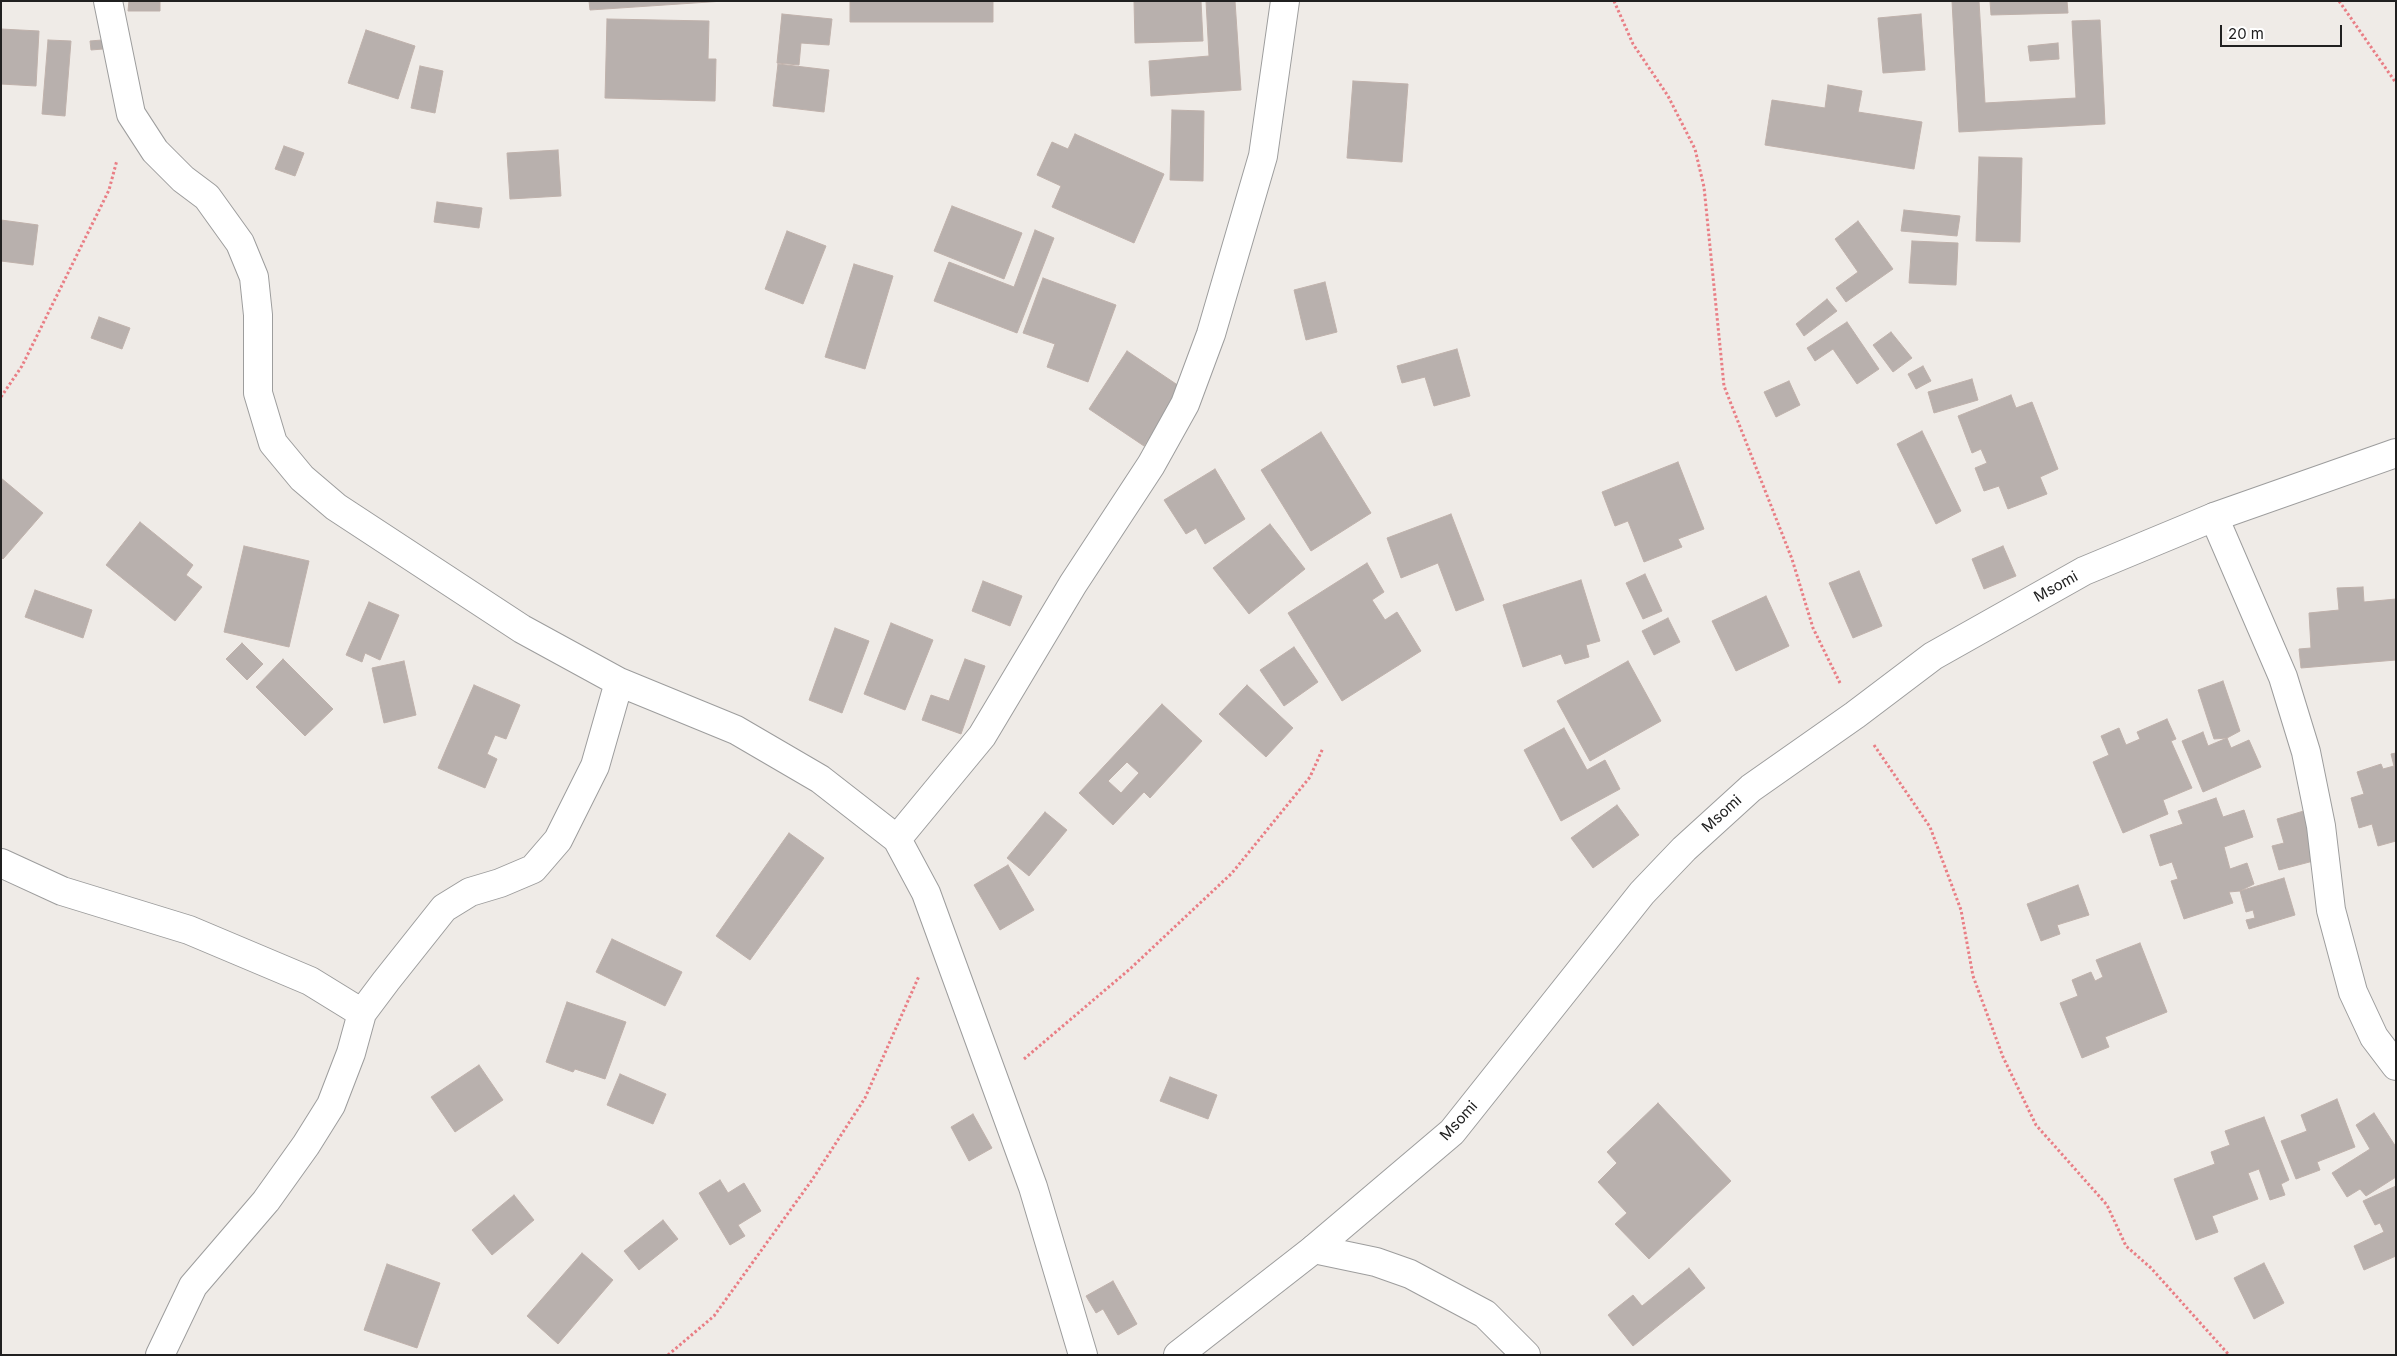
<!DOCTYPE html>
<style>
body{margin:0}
#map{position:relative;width:2397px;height:1356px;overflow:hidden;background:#efebe7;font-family:Inter,sans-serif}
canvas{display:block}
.frame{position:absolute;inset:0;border:2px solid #202020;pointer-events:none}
.scale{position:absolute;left:2220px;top:25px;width:122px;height:22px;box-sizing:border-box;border:2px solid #202020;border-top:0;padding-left:6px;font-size:15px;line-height:18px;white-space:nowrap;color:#202020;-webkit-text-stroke:4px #fff;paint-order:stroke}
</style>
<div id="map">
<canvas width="2397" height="1356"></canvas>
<div class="frame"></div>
<div class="scale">20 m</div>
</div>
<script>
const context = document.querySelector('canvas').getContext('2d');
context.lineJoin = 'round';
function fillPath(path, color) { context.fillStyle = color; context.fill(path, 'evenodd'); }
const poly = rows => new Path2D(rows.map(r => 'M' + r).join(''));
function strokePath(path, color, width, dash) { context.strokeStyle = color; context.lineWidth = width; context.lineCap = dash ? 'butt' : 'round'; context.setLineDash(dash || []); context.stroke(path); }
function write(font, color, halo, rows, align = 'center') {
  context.font = font + ' Inter,sans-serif'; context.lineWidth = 4; context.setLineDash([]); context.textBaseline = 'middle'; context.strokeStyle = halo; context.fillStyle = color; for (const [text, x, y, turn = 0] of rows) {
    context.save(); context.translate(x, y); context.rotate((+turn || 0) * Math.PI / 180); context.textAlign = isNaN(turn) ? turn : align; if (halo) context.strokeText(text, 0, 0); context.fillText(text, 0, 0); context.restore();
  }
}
const building = poly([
 [129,1,160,1,160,11,128,11,129,1],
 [589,1,724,1,590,10,589,1],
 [850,1,993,1,993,22,850,22,850,1],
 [1134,1,1201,1,1203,41,1135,43,1134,1],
 [1206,1,1235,1,1241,90,1151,96,1149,61,1209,56,1206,1],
 [1952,1,1979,1,1985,103,2076,98,2072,21,2100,20,2105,124,1959,132,1952,1],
 [1990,1,2067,1,2068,13,1991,15,1990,1],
 [782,14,832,19,829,45,801,43,799,65,777,63,782,14],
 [1921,14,1925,70,1883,73,1878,18,1921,14],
 [607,19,709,21,708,59,716,59,715,101,605,98,607,19],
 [1,29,39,31,36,86,1,84,1,29],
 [366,30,415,46,398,99,348,83,366,30],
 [48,40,71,41,65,116,42,114,48,40],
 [102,40,103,49,91,50,90,41,102,40],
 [2058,43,2059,59,2030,61,2028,46,2058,43],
 [778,64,829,70,824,112,773,106,778,64],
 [420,66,443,71,435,113,411,108,420,66],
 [1353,81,1408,84,1402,162,1347,158,1353,81],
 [1828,85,1862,91,1858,112,1922,122,1914,169,1765,145,1772,100,1825,108,1828,85],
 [1172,110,1204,111,1203,181,1170,180,1172,110],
 [1075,134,1164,174,1134,243,1052,207,1061,186,1037,175,1052,142,1068,149,1075,134],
 [284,146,304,153,295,176,275,169,284,146],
 [558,150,561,196,510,199,507,153,558,150],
 [1979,157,2022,158,2020,242,1976,241,1979,157],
 [437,202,482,208,479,228,434,222,437,202],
 [952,206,1022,233,1004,279,934,251,952,206],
 [1904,210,1960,216,1957,236,1901,231,1904,210],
 [1,220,38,225,33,265,1,261,1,220],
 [1858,221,1893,269,1846,302,1836,288,1858,272,1835,239,1858,221],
 [1035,230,1054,238,1017,333,934,301,949,262,1014,287,1035,230],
 [787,231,826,246,803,304,765,289,787,231],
 [1912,241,1958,243,1956,285,1909,283,1912,241],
 [854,264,893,276,865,369,825,357,854,264],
 [1043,278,1116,305,1088,382,1047,367,1055,344,1023,333,1043,278],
 [1325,282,1337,332,1306,340,1294,290,1325,282],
 [1827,299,1837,311,1804,336,1796,324,1827,299],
 [99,317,130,328,122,349,91,338,99,317],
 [1847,322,1879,369,1857,384,1833,349,1815,361,1807,348,1847,322],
 [1891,332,1912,358,1893,372,1873,345,1891,332],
 [1457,349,1470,396,1434,406,1425,377,1402,383,1397,366,1457,349],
 [1127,351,1182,388,1144,446,1089,409,1127,351],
 [1923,366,1931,381,1916,389,1908,374,1923,366],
 [1972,379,1978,400,1934,413,1928,392,1972,379],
 [1789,381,1800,405,1776,417,1764,392,1789,381],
 [2011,395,2016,408,2032,402,2058,469,2040,477,2047,494,2008,509,1999,486,1984,491,1975,468,1987,463,1981,449,1972,453,1958,416,2011,395],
 [1922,431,1961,511,1936,524,1897,444,1922,431],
 [1321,432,1371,513,1311,551,1261,470,1321,432],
 [1678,462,1704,529,1678,539,1682,547,1644,562,1628,521,1615,526,1602,492,1678,462],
 [1215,469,1245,519,1205,544,1196,528,1186,534,1164,500,1215,469],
 [1,478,43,513,3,559,1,557,1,478],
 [1451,514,1484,600,1456,611,1438,563,1401,578,1387,538,1451,514],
 [140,522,193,565,186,575,202,587,175,621,106,565,140,522],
 [1270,524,1305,569,1249,614,1213,568,1270,524],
 [244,546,309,561,289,647,224,632,244,546],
 [2003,546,2016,576,1984,589,1972,559,2003,546],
 [1367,563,1384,592,1372,600,1385,620,1397,612,1421,651,1342,701,1288,613,1367,563],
 [1859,571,1882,626,1853,638,1829,583,1859,571],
 [1645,574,1662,611,1643,619,1626,583,1645,574],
 [1581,580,1600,641,1586,645,1589,657,1565,664,1561,654,1523,667,1503,605,1581,580],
 [983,581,1022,596,1010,626,972,611,983,581],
 [2363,587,2364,602,2396,599,2396,660,2301,668,2299,649,2311,648,2309,613,2339,610,2337,588,2363,587],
 [35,590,92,610,83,638,25,617,35,590],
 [1766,596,1789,646,1736,671,1712,621,1766,596],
 [369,602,399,615,380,660,365,653,362,662,346,655,369,602],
 [1668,618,1680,642,1654,655,1642,631,1668,618],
 [891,623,933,640,905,710,864,694,891,623],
 [835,628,869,641,842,713,809,700,835,628],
 [242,643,263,664,247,680,226,659,242,643],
 [1294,647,1318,682,1284,706,1260,670,1294,647],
 [283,659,333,709,305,736,256,687,283,659],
 [965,659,985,666,961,734,922,720,931,695,949,701,965,659],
 [404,661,416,715,384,723,372,668,404,661],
 [1628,661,1661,721,1590,761,1557,701,1628,661],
 [2223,681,2240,731,2227,738,2214,739,2198,690,2223,681],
 [474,685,520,705,506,739,495,735,487,754,497,759,485,788,438,768,474,685],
 [1247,685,1293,728,1266,757,1219,714,1247,685],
 [1162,704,1202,741,1150,798,1144,792,1113,825,1079,793,1162,704],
 [1127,762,1139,773,1121,793,1108,781,1127,762],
 [2167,719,2176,739,2171,741,2192,788,2163,800,2168,814,2123,833,2093,762,2109,755,2101,736,2119,728,2126,745,2140,739,2137,732,2167,719],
 [1564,728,1587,770,1605,760,1620,789,1561,821,1524,750,1564,728],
 [2203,732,2208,746,2227,738,2231,748,2249,740,2261,767,2203,792,2182,741,2203,732],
 [2396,753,2396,841,2378,846,2372,824,2359,828,2351,798,2364,794,2357,772,2381,764,2383,769,2394,766,2391,754,2396,753],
 [2216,798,2223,817,2244,810,2253,837,2224,847,2230,869,2247,863,2254,884,2240,891,2229,892,2233,903,2184,919,2171,881,2178,879,2172,862,2160,866,2150,835,2183,824,2178,811,2216,798],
 [1617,805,1639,835,1593,868,1571,838,1617,805],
 [2307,810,2321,859,2279,870,2272,846,2284,843,2277,819,2307,810],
 [1045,812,1067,830,1029,876,1007,858,1045,812],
 [789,833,824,858,750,960,716,936,789,833],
 [1008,865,1034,910,1000,930,974,885,1008,865],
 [2284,878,2295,915,2249,929,2246,920,2255,918,2253,910,2246,912,2240,891,2284,878],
 [2078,885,2089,915,2057,925,2060,934,2041,941,2027,904,2078,885],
 [612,939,682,972,665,1006,596,972,612,939],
 [2140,943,2167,1012,2105,1037,2109,1047,2082,1058,2060,1003,2078,996,2072,980,2091,972,2095,981,2103,977,2096,960,2140,943],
 [567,1002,626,1022,605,1079,575,1069,573,1072,546,1062,567,1002],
 [479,1065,503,1100,455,1132,431,1097,479,1065],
 [620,1074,666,1094,653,1124,607,1105,620,1074],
 [1170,1077,1217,1095,1208,1119,1160,1101,1170,1077],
 [2337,1099,2355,1147,2317,1162,2320,1170,2296,1179,2281,1141,2307,1131,2301,1115,2337,1099],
 [1658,1103,1731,1181,1649,1259,1615,1224,1627,1213,1598,1182,1617,1163,1607,1152,1658,1103],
 [2374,1113,2396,1147,2396,1177,2366,1196,2360,1189,2347,1197,2332,1173,2370,1149,2356,1125,2374,1113],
 [973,1114,992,1148,969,1161,951,1127,973,1114],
 [2264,1117,2289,1180,2281,1184,2285,1195,2270,1200,2259,1169,2248,1173,2258,1199,2212,1216,2218,1232,2196,1240,2174,1179,2215,1164,2211,1152,2230,1145,2225,1131,2264,1117],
 [720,1180,728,1193,744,1183,761,1211,738,1225,745,1236,730,1245,699,1193,720,1180],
 [2396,1186,2396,1256,2364,1270,2354,1246,2384,1232,2380,1223,2375,1225,2363,1201,2396,1186],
 [514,1195,534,1220,492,1255,472,1230,514,1195],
 [663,1220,678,1239,639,1270,624,1251,663,1220],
 [582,1253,613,1280,558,1344,527,1316,582,1253],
 [2264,1263,2284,1303,2254,1319,2234,1278,2264,1263],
 [387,1264,440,1283,417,1348,364,1330,387,1264],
 [1689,1268,1705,1288,1633,1346,1608,1315,1633,1295,1642,1306,1689,1268],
 [1113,1281,1137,1324,1118,1335,1103,1309,1096,1313,1086,1296,1113,1281]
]);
const path = poly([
 [1614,1,1633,44,1668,96,1695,149,1704,187,1724,386,1792,559,1813,628,1840,683],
 [2339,1,2396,83],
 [1,397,22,366,109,190,117,160],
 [1874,745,1930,827,1961,910,1973,976,2003,1057,2036,1125,2107,1205,2126,1246,2151,1268,2229,1355],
 [1024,1059,1131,968,1232,873,1310,777,1323,748],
 [668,1355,714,1316,812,1180,865,1098,919,976]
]);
const minor = poly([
 [108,1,131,114,155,151,183,179,207,197,240,243,254,277,258,315,258,393,273,443,302,478,336,507,522,629,619,682,736,730,820,779,897,839,926,893,1033,1187,1083,1355],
 [2214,517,2283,677,2306,752,2321,826,2331,910,2353,992,2374,1037,2396,1066],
 [897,839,982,736,1073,584,1151,465,1185,404,1211,334,1263,156,1285,1],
 [1,863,62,891,189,930,310,981,362,1013],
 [1314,1249,1376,1262,1410,1274,1485,1314,1526,1355],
 [160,1355,193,1286,266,1201,306,1145,331,1105,351,1053,362,1013,386,981,444,908,470,892,500,883,533,869,558,840,595,766,619,682]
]);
const tertiary = poly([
 [1178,1355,1314,1249,1452,1132,1642,893,1684,849,1751,788,1855,715,1933,656,2084,571,2214,517,2396,453]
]);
const streetNames = [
 ["Msomi",2056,587,-29],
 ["Msomi",1722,814,-42],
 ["Msomi",1459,1121,-48]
];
fillPath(building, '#b8b0ad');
strokePath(building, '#bfb1ab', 1);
strokePath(minor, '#9d9d9d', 30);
strokePath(tertiary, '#9d9d9d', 30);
strokePath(path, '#e97e85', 3, [2.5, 2.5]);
strokePath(minor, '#fff', 28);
strokePath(tertiary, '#fff', 28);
write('15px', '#202020', '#fff', streetNames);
</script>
